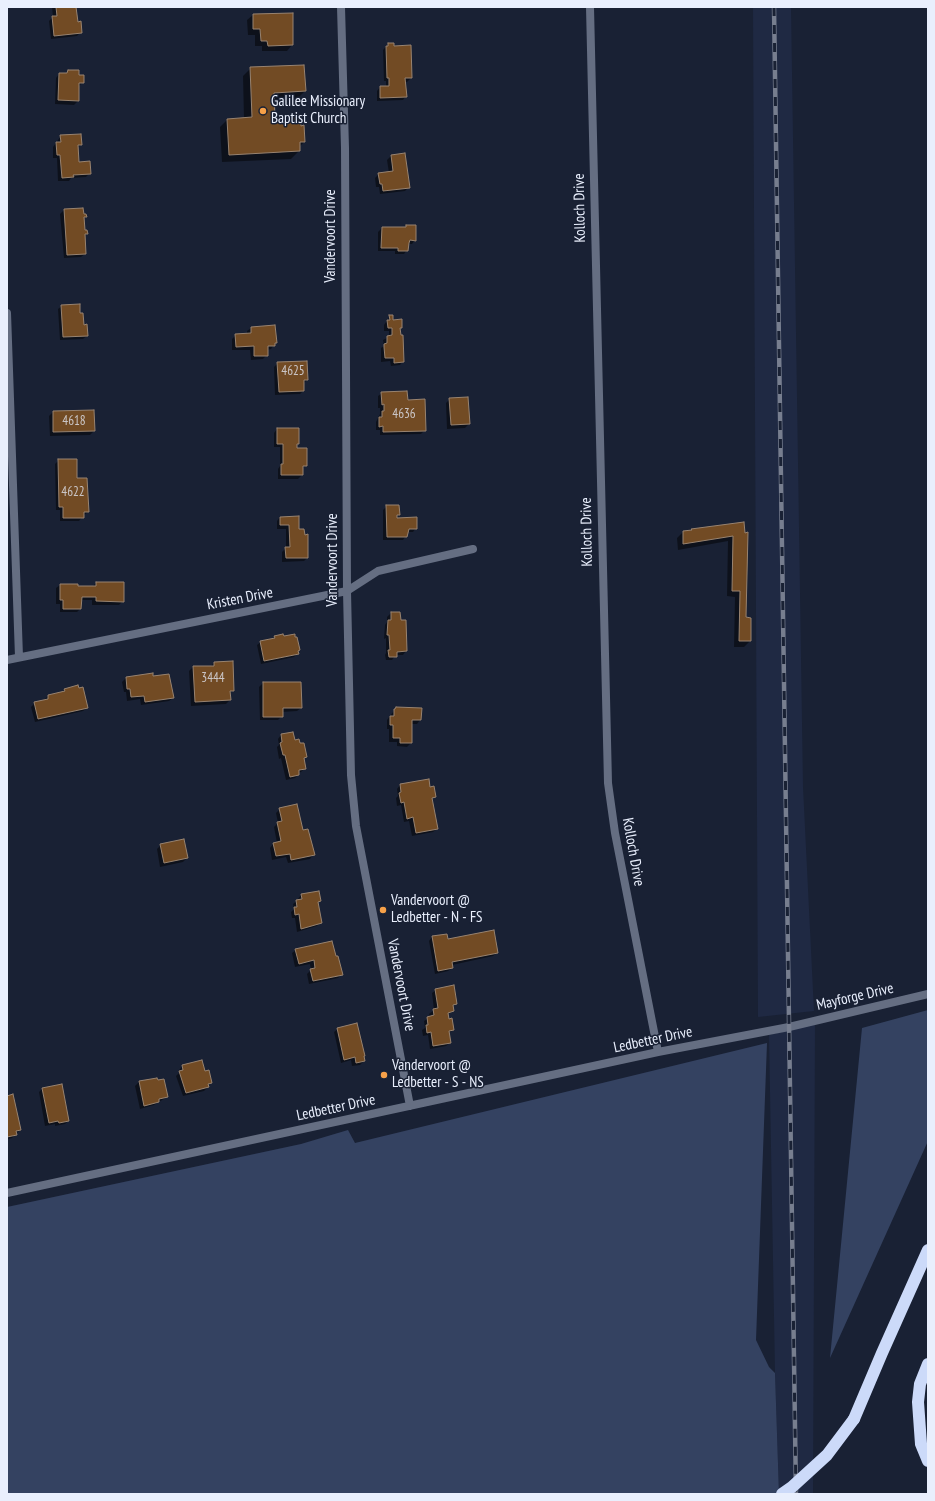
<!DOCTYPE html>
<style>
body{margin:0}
#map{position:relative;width:935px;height:1501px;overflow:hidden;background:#192134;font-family:"PT Sans Narrow",sans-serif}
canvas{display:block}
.frame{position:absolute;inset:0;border:8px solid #e9effd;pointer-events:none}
</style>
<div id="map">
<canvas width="935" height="1501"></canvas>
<div class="frame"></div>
</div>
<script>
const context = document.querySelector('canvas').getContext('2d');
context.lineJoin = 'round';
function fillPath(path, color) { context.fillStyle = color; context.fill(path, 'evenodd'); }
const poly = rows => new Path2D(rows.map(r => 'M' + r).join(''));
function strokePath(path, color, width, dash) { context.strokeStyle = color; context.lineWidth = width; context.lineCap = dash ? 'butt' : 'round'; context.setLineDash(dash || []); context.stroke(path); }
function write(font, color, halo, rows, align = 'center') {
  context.font = font + ' "PT Sans Narrow",sans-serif'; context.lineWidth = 3; context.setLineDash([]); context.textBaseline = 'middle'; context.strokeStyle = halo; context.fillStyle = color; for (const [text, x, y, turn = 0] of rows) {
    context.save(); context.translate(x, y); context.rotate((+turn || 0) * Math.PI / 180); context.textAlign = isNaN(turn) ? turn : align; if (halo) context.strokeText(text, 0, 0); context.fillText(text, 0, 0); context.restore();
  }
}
const built = poly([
 [753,7,791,7,803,787,814,1011,758,1017],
 [815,1023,813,1494,779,1494,775,1373,769,1035]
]);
const green = poly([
 [928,1010,928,1141,830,1358,862,1028],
 [767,1043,756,1340,769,1367,775,1373,779,1494,7,1494,7,1207,301,1144,348,1130,355,1143]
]);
const shadow = poly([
 [52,7,75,7,77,23,81,32,77,36,51,39,49,21,53,17],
 [292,14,292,45,287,51,262,51,262,46,255,46,255,35,248,35,247,20,253,15],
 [388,44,393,47,411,78,407,82,404,82,406,96,403,100,377,101,377,91,380,87,386,87,386,81,384,81,383,50],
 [251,68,305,91,297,99,273,100,274,118,300,127,304,142,299,147,299,151,291,159,222,162,220,127,228,119,244,119,243,76],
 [68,71,78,76,83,82,79,86,78,101,74,105,55,104,56,78,59,74,65,74],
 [61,136,81,145,77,148,78,163,90,173,86,177,71,178,69,181,58,181,57,158,53,158,53,147],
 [404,155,409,187,405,191,380,194,379,187,376,187,375,178,379,174,389,173,387,160,391,156],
 [64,210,86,217,83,219,84,231,87,234,84,236,85,254,81,257,64,258,60,214],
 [406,226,415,240,412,244,408,244,407,250,404,254,395,254,395,251,378,251,378,232,382,228,404,228],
 [62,306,79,314,87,336,83,339,60,340,58,309],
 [390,316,393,321,401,327,399,329,403,361,400,365,391,366,390,361,381,362,381,348,384,346,383,340,389,337,389,331,384,331,384,325],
 [251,328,276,342,271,349,267,350,267,355,263,359,251,360,250,350,232,350,232,339,236,335,247,335,247,331],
 [278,363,307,380,303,384,303,391,300,394,275,395,274,367],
 [382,393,425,430,421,434,380,435,380,430,376,430,376,422,380,414,380,408,378,408,378,396],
 [450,399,469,424,465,428,447,429,446,403],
 [53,412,94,431,90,435,50,436,49,416],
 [277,429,298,444,296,446,306,465,302,469,302,475,298,479,278,479,278,469,280,466,280,447,274,447,274,433],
 [59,460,76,479,88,512,83,516,79,521,60,521,60,510,56,510,55,464],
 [387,506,399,515,396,519,416,528,413,532,407,532,406,536,403,540,383,540,383,510],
 [280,517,298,530,307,558,304,561,282,562,282,552,286,548,286,529,277,529,277,521],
 [744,524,745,618,750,641,744,647,734,647,735,597,727,596,728,541,678,550,677,538,683,532,690,531,692,530],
 [96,583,123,601,119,605,92,605,92,600,81,600,80,609,77,612,60,612,60,604,56,604,56,588,60,585,77,587,92,587],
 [391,613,406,651,403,655,396,655,392,660,386,660,385,655,386,653,386,638,384,639,385,625,387,622,387,617],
 [275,636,297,652,298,653,294,657,261,664,257,645,261,642,272,639],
 [232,662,233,690,229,694,230,700,226,704,191,706,189,671,193,667,210,667,214,663],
 [152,677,173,698,169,701,141,705,140,699,127,701,126,692,124,692,122,682,126,678],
 [263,683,301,708,297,711,282,712,282,716,278,720,260,720,259,687],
 [65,689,87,708,83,711,35,722,31,707,35,703,44,700,48,696,61,693],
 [396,708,420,720,417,724,411,724,411,743,407,747,397,746,397,742,389,742,389,729,387,729,387,720],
 [281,735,294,741,306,756,303,759,305,768,301,772,298,773,298,775,295,778,286,780,281,758,279,759,277,747,279,745,278,739],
 [400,785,430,788,435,796,432,799,437,829,433,832,412,836,409,821,404,822,401,805,397,806,396,798,398,796,397,789],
 [280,809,302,831,313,855,310,859,288,863,286,857,272,860,270,848,273,844,277,843,274,827,278,823,276,813],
 [161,845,187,858,183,862,160,867,157,849],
 [301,895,320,901,318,903,321,922,317,926,297,932,295,918,292,918,291,912,294,909,293,904,298,900,298,899],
 [432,937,447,941,497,953,493,956,452,965,452,968,448,971,435,974,429,941],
 [296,950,341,975,338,978,309,984,307,974,311,970,310,964,295,967,292,953],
 [436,990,456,1004,452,1008,453,1011,447,1015,453,1030,448,1034,450,1043,446,1046,430,1049,428,1035,423,1036,422,1030,425,1028,424,1021,430,1017,429,1014,434,1010,432,993],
 [338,1029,364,1061,360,1065,352,1066,351,1060,341,1063,334,1032],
 [183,1066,204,1072,211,1082,208,1087,204,1091,183,1096,176,1076,180,1072,179,1070],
 [157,1079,167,1097,154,1105,140,1109,135,1086,139,1082],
 [42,1089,68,1121,65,1124,55,1126,55,1124,45,1126,39,1092],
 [7,1097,20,1130,12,1138,7,1139]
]);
const building = poly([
 [56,7,76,7,78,22,81,21,82,33,54,36,52,16,57,16,56,7],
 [293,13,293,45,268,46,267,41,261,41,260,29,253,29,253,14,293,13],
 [388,43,394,43,394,46,411,45,412,78,405,78,407,97,380,98,380,86,389,86,389,78,387,78,386,46,388,46,388,43],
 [304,65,306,91,274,93,275,117,300,115,301,126,304,125,305,142,300,142,300,151,229,155,227,119,252,117,250,67,304,65],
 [68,70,79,70,79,75,84,75,84,83,79,83,79,101,58,100,59,73,67,73,68,70],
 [81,134,82,145,78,145,79,162,90,161,91,174,73,175,74,177,62,178,60,155,57,155,56,142,61,142,60,135,81,134],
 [405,153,410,188,383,191,382,184,380,184,378,173,393,171,391,155,405,153],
 [83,208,84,214,86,214,87,217,84,217,85,230,87,230,88,234,85,234,86,254,67,255,64,209,83,208],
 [406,225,416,225,416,241,410,240,409,243,408,251,398,251,398,248,381,248,382,227,406,227,406,225],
 [80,304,80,313,83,313,84,325,87,324,88,336,63,337,61,305,80,304],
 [389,315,393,315,393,320,402,319,402,328,400,328,401,335,403,335,404,362,394,363,394,358,385,358,384,347,384,344,387,343,387,336,392,335,392,328,388,328,387,320,390,320,389,315],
 [275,325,277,343,275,343,275,346,268,346,268,356,254,356,254,346,236,347,235,334,251,333,251,327,275,325],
 [307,361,308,380,304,380,304,391,279,392,277,362,307,361],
 [407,391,408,400,425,399,426,431,383,432,383,426,379,427,379,417,382,417,382,411,384,411,384,404,382,405,381,392,407,391],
 [468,397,470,424,451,425,449,398,468,397],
 [94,410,95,431,53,432,53,411,94,410],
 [277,428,299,428,299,444,297,444,297,448,307,448,307,466,303,466,303,475,281,475,281,464,283,464,283,444,277,444,277,428],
 [58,459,77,459,77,478,87,478,89,512,84,512,84,518,63,518,63,507,59,507,58,459],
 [386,505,399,505,400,515,397,515,397,518,417,517,417,529,409,529,407,537,387,537,386,505],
 [299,516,299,529,304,529,305,535,308,534,308,558,286,558,285,547,290,547,289,525,280,525,280,517,299,516],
 [744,522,745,533,748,532,746,617,751,618,751,641,739,641,740,591,732,591,733,536,683,544,683,531,692,530,691,529,744,522],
 [96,582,124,582,124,602,96,601,96,597,82,597,81,609,63,609,63,600,60,600,60,584,78,584,78,586,96,586,96,582],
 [391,612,400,612,401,620,406,620,407,651,397,652,397,657,389,657,388,650,390,650,389,635,387,635,388,620,391,620,391,612],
 [283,634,284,636,295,634,295,637,297,637,300,650,298,651,299,654,264,661,260,641,275,638,274,636,283,634],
 [233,661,234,691,230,691,231,700,195,702,193,666,214,666,214,662,233,661],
 [153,673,153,676,169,674,174,698,145,702,144,696,131,697,130,689,127,689,126,677,153,673],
 [263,682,301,682,302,708,283,708,283,717,263,717,263,682],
 [78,685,79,688,83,687,88,708,38,719,34,702,48,699,48,695,65,691,64,689,78,685],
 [396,707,422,708,421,720,412,720,412,743,400,743,400,738,393,738,393,725,390,725,390,716,394,716,394,709,395,709,396,707],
 [293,732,295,740,299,739,300,743,304,743,307,757,304,758,306,769,299,770,299,775,290,777,285,755,283,755,280,743,282,742,281,734,293,732],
 [429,779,430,787,434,786,436,797,432,798,438,829,416,833,413,817,407,819,404,802,401,803,399,793,401,792,400,784,429,779],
 [297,804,303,830,308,829,315,855,291,860,290,854,276,856,273,843,281,841,277,822,282,821,279,808,297,804],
 [184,839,188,858,164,863,160,844,184,839],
 [319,891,321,901,318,902,322,923,301,929,299,914,295,915,294,907,297,907,296,900,302,899,301,894,319,891],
 [494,930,498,953,452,962,453,968,438,971,432,936,447,934,448,939,494,930],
 [332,941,336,956,338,956,343,975,313,981,310,969,315,968,314,960,299,964,295,949,332,941],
 [454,985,457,1004,453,1005,454,1011,448,1013,449,1019,452,1018,454,1030,449,1031,451,1043,433,1046,431,1032,427,1033,426,1025,428,1025,427,1017,434,1015,433,1009,438,1008,435,989,454,985],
 [357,1023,365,1056,364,1056,365,1061,356,1063,355,1057,344,1060,337,1028,357,1023],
 [202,1060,205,1071,209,1070,212,1083,208,1084,209,1087,186,1093,179,1071,183,1070,182,1065,202,1060],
 [157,1078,158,1080,164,1079,168,1097,159,1099,159,1102,144,1106,139,1081,157,1078],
 [62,1084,69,1121,59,1123,58,1121,49,1123,42,1088,62,1084],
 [13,1094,21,1130,16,1131,17,1135,7,1137,7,1096,13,1094]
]);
const minor = poly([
 [341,7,345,148,347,591,351,775,356,826,410,1106],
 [590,7,608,783,615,833,658,1052],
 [7,313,19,657],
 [7,660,347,591,378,571,473,549],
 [7,1193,658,1052,789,1027,928,994]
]);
const motorway = poly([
 [928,1364,920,1384,918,1402,921,1444,928,1461],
 [854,1419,882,1353,928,1250]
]);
const rail = poly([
 [774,7,796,1494]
]);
const motorwayBridge = poly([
 [782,1494,792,1487,827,1455,854,1419]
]);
const markers = [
 [263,111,4,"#f7a149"],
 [383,910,4,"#f7a149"],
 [384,1075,4,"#f7a149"]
];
const numberNames = [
 ["4625",293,371],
 ["4636",404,414],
 ["4618",74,421],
 ["4622",73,492],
 ["3444",213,678]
];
const poiNames = [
 ["Galilee Missionary",271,102],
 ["Baptist Church",271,119],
 ["Vandervoort @",391,901],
 ["Ledbetter - N - FS",391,918],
 ["Vandervoort @",392,1066],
 ["Ledbetter - S - NS",392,1083]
];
const streetNames = [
 ["Kolloch Drive",580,208,-91],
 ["Vandervoort Drive",331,236,-90],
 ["Kolloch Drive",587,532,-91],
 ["Vandervoort Drive",333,560,-90],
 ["Kristen Drive",240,599,-11],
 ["Kolloch Drive",633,852,80],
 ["Vandervoort Drive",401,985,79],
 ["Mayforge Drive",855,997,-13],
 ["Ledbetter Drive",653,1040,-12],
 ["Ledbetter Drive",336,1108,-12]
];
fillPath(built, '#1f2943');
fillPath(green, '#344261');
fillPath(shadow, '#0007');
fillPath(building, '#724b24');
strokePath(building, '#988370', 1);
strokePath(minor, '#656e82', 8);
strokePath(motorway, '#ccdaf9', 12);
strokePath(rail, '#777e8f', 4.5);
strokePath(rail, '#192134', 3, [9]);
strokePath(motorwayBridge, '#ccdaf9', 12);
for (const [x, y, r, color] of markers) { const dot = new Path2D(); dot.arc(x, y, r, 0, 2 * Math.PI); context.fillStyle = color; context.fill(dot); strokePath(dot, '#192134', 1.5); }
write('13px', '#cbc6c7', null, numberNames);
write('15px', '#e9effd', '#192134', poiNames, 'left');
write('15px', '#e9effd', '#192134', streetNames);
</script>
